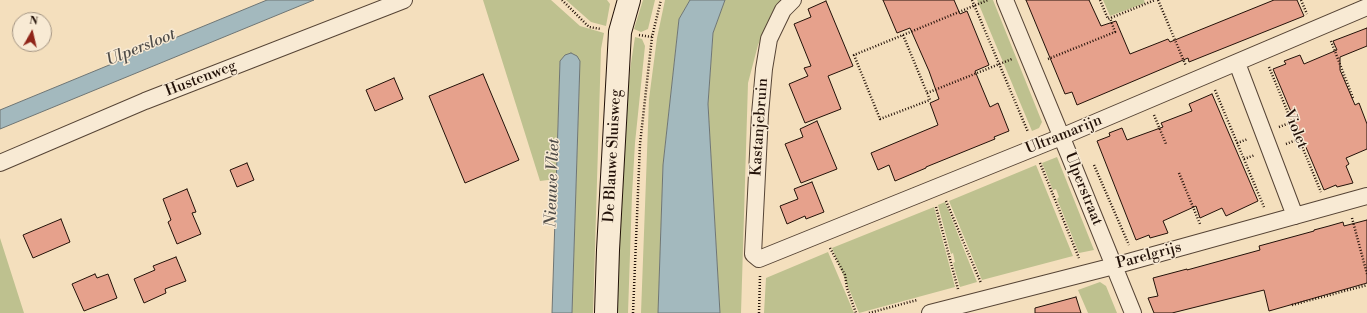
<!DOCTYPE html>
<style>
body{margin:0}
#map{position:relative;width:1367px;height:313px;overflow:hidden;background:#f4dfbd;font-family:"Libre Bodoni",serif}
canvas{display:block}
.north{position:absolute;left:12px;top:12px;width:40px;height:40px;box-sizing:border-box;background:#f8ead4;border:1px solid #a29382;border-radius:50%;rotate:8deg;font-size:11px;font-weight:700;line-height:16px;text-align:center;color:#221108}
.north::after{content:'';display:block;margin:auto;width:14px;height:18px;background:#8f2418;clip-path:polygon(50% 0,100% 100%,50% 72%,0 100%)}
</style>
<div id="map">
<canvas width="1367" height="313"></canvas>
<div class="north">N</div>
</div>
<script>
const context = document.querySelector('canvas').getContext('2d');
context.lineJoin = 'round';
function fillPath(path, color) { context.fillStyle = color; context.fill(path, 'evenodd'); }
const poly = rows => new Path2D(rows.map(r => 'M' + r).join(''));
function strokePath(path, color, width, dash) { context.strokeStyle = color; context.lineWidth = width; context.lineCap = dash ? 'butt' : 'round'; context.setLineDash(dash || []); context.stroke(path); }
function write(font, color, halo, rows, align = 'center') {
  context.font = font + ' "Libre Bodoni",serif'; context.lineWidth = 3; context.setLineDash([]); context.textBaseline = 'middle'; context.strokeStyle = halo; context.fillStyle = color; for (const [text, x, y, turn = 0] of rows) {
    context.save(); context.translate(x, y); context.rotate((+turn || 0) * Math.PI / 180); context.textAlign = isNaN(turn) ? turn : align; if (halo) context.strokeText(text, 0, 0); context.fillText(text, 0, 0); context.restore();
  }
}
const green = poly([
 [483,0,551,0,580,26,604,33,601,49,593,313,572,313,580,61,560,61,556,179,540,181],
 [566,0,607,0,610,4,606,26,591,22],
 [643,0,655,0,648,29,641,32,634,29],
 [665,0,690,0,679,19,663,165,658,313,641,313,649,99,657,38],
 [725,0,784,0,767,25,758,45,748,83,741,313,720,313,708,104,713,33],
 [977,0,993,0,1042,122,1039,128,1032,131],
 [1103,0,1144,0,1145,3,1110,16],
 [635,37,642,39,645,46,635,143,632,195,628,313,616,313,623,155,630,70],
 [1057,157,1094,250,1079,253,1057,199,1059,197,1056,189,1053,190,1042,163],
 [1036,165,1073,256,982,280,949,201],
 [945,202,977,282,960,287,953,263,955,262,953,253,951,254,938,205],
 [934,207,955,287,859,313,832,248],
 [0,238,24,313,0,313],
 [828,252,854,313,764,313,766,278],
 [1100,282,1106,286,1117,313,1088,313,1078,290]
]);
const water = poly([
 [267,0,314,0,0,129,0,110,267,0],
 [690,0,725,0,713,33,708,104,720,313,658,313,663,165,679,19,690,0],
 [571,53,577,56,580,61,572,313,552,313,560,61,565,55,571,53]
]);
const building = poly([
 [883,0,954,0,960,14,967,11,989,65,975,71,990,107,998,103,1009,131,994,137,995,139,926,167,926,168,895,181,889,165,878,170,871,153,938,125,930,103,939,99,929,71,910,28,897,33,883,0],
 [1026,0,1089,0,1101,26,1116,21,1130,54,1168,39,1170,42,1274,0,1297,0,1304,16,1189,62,1188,58,1077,105,1072,92,1065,94,1026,0],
 [826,1,853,66,828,76,841,109,805,123,789,84,808,76,804,68,811,66,794,24,811,17,808,9,826,1],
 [1367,28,1367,46,1340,57,1340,70,1355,105,1359,103,1367,124,1367,149,1346,158,1349,164,1346,166,1353,183,1337,187,1336,185,1324,190,1273,69,1286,64,1284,61,1300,55,1304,64,1337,50,1333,41,1367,28],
 [483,74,519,160,465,183,429,96,483,74],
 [394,78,403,99,375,111,366,90,394,78],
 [1212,94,1258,201,1226,216,1222,208,1200,218,1196,206,1163,221,1168,233,1150,238,1149,235,1136,240,1097,141,1110,136,1109,133,1122,128,1127,140,1163,127,1161,123,1192,111,1189,104,1212,94],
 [817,121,837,169,801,183,785,144,803,137,800,129,817,121],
 [247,163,254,180,237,187,230,170,247,163],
 [812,182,824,212,806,219,805,216,787,224,780,206,798,199,794,189,812,182],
 [187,189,196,212,192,213,201,234,177,244,168,222,171,220,163,199,187,189],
 [61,219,70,242,33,258,23,235,61,219],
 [1367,220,1367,283,1269,311,1264,290,1172,313,1154,313,1148,298,1158,296,1153,278,1187,269,1187,270,1260,250,1259,246,1314,231,1314,230,1329,226,1343,222,1344,226,1367,220],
 [176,257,186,281,165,289,166,293,144,303,134,279,155,270,153,266,176,257],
 [95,274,97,278,108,274,117,298,84,311,72,284,95,274],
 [1076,297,1081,313,1035,313,1035,308,1076,297]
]);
const path = poly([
 [562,0,589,27,601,29],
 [972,0,1028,132],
 [1100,0,1108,19,1155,0],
 [1158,0,1186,66],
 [1301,0,1307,14],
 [639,35,652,37],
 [903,35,930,100,880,119,854,55,903,35,988,0],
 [1331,41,1353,98],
 [1048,59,1115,32,1110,18],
 [1269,67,1321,192],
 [1215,90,1264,207],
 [927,93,1012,59],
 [1154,115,1166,144],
 [1279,127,1292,122],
 [1237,143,1248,139],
 [1286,144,1299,139],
 [1244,159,1255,155],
 [1040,163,1079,258],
 [1094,165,1129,245],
 [1179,173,1200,224],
 [946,201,981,283],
 [936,207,958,289],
 [1352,218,1367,274],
 [830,248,845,275,847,288,856,313],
 [1292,305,1367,285],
 [633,313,640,144,652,37,661,0],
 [759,313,760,276],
 [869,313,917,300]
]);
const minor = poly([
 [793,0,783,10,769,39,764,69,760,114,753,254,759,259,1061,137,1367,7],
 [1005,0,1069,155,1133,313],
 [1237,63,1295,216],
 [0,163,145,101,404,0],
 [930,313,1114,266,1367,196]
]);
const secondary = poly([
 [606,313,608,250,620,32,629,0]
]);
const streetNames = [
 ["Hustenweg",201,79,-21],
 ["Kastanjebruin",760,127,-86],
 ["Violet",1295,129,68],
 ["Ultramarijn",1064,135,-22],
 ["De Blauwe Sluisweg",613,156,-87],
 ["Ulperstraat",1083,189,68],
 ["Parelgrijs",1149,256,-15]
];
const waterNames = [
 ["Ulpersloot",141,48,-22],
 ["Nieuwe Vliet",553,183,-88]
];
fillPath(green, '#bec18f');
fillPath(water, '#a3b9be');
strokePath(water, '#6f7675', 1);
fillPath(building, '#e6a18c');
strokePath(building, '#221108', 1);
strokePath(minor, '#564435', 18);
strokePath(secondary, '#221108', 24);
strokePath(path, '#221108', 2.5, [1, 2]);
strokePath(minor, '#f8ead4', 16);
strokePath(secondary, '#f8ead4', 22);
write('15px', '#221108', '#f8ead4', streetNames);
write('italic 16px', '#4f4c48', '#f8ead4', waterNames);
</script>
